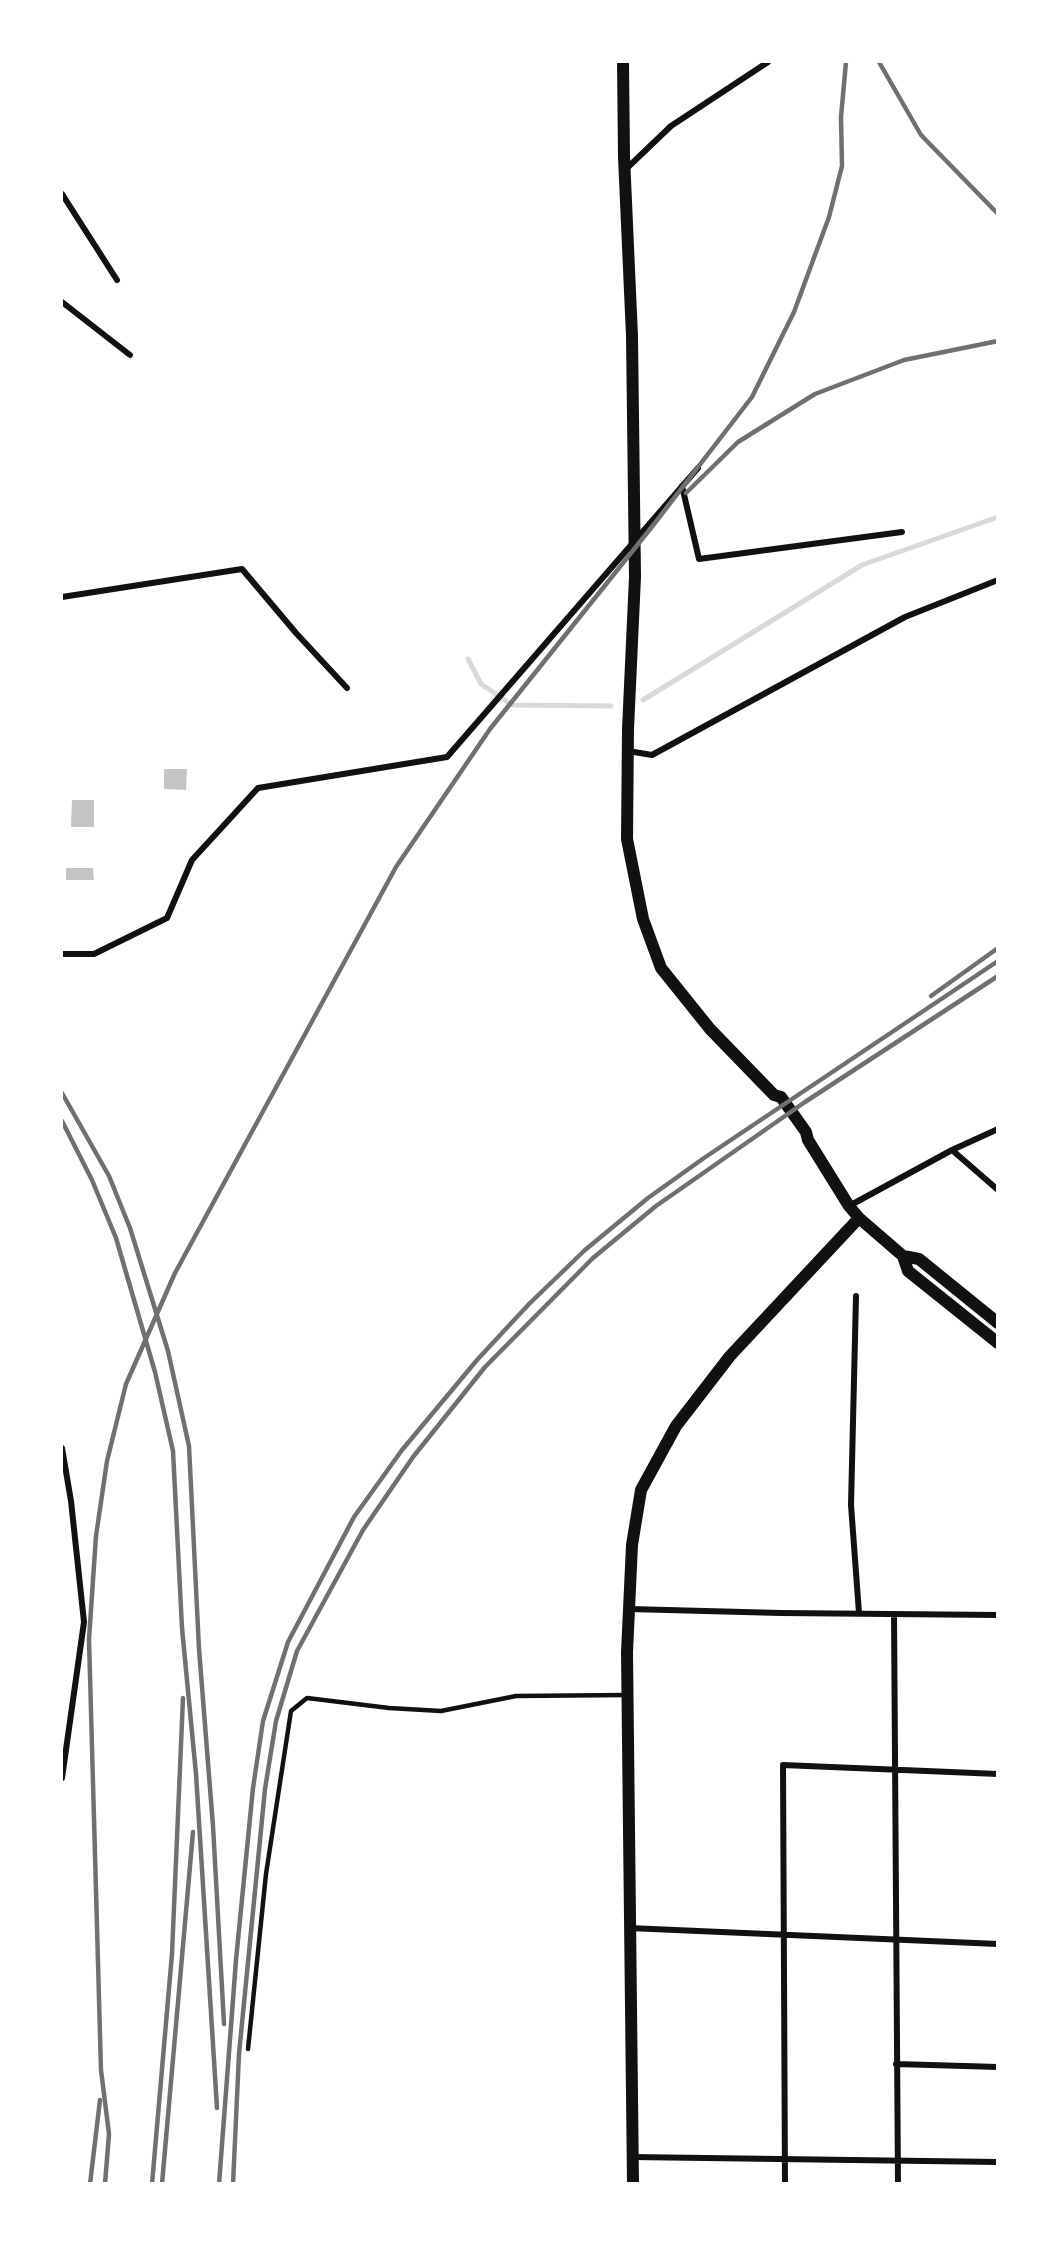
<!DOCTYPE html>
<style>
body{margin:0}
#map{position:relative;width:1059px;height:2245px;overflow:hidden;background:#fff;font-family:"Public Sans",sans-serif}
canvas{display:block}
.frame{position:absolute;inset:0;border:63px solid #fff;pointer-events:none}
</style>
<div id="map">
<canvas width="1059" height="2245"></canvas>
<div class="frame"></div>
</div>
<script>
const context = document.querySelector('canvas').getContext('2d');
context.lineJoin = 'round';
const poly = rows => new Path2D(rows.map(r => 'M' + r).join(''));
function strokePath(path, color, width, dash) { context.strokeStyle = color; context.lineWidth = width; context.lineCap = dash ? 'butt' : 'round'; context.setLineDash(dash || []); context.stroke(path); }
function fillPath(path, color) { context.fillStyle = color; context.fill(path, 'evenodd'); }
const stream = poly([
 [468,659,481,684,512,705,611,706],
 [643,700,862,565,998,517]
]);
const building = poly([
 [164,769,187,769,186,790,164,789],
 [72,800,94,800,94,827,71,827],
 [66,868,93,868,94,880,66,880]
]);
const service = poly([
 [248,2049,266,1874,291,1711,307,1698,389,1708,441,1711,516,1696,627,1695]
]);
const minor = poly([
 [625,170,671,126,768,62],
 [62,194,117,280],
 [62,302,130,355],
 [682,486,699,559,902,532],
 [62,597,242,569,296,633,347,688],
 [628,751,652,755,905,617,998,580],
 [62,954,94,954,167,918,192,860,258,788,447,757,698,468],
 [952,1150,998,1190],
 [849,1206,952,1150,998,1129],
 [856,1296,851,1505,859,1613],
 [62,1448,71,1501,84,1622,62,1778],
 [629,1609,781,1613,998,1615],
 [894,1614,898,2184],
 [629,1928,998,1944],
 [896,2064,998,2067],
 [632,2157,998,2162],
 [785,2184,783,1765,998,1774]
]);
const secondary = poly([
 [623,62,624,157,632,336,635,577,628,729,627,839,643,919,661,968,710,1029,774,1095,781,1097,806,1132,808,1140,849,1206,859,1218,903,1256,908,1271,998,1343],
 [903,1256,919,1259,998,1323],
 [633,2184,627,1652,632,1545,641,1490,676,1426,730,1356,859,1218]
]);
const rail = poly([
 [879,62,921,135,998,214],
 [686,493,738,442,815,394,904,360,998,341],
 [931,996,998,948],
 [62,1093,109,1176,130,1228,168,1351,189,1446,199,1649,213,1826,224,2024],
 [62,1121,92,1180,116,1238,155,1372,173,1451,182,1628,196,1774,217,2108],
 [90,2184,100,2100],
 [105,2184,109,2134,101,2070,89,1639,96,1536,107,1461,126,1384,175,1273,396,867,490,729,651,528,752,397,794,312,829,217,842,166,841,117,846,62],
 [152,2184,172,1954,183,1698],
 [162,2184,193,1832],
 [219,2184,236,1960,253,1788,263,1721,288,1642,354,1517,402,1450,477,1360,529,1304,585,1250,648,1198,704,1158,998,961],
 [233,2184,239,2054,265,1789,276,1721,297,1651,363,1530,413,1457,485,1367,593,1258,656,1206,805,1102,998,976]
]);
strokePath(stream, '#d9d9d9', 5);
fillPath(building, '#c4c4c4');
strokePath(service, '#111', 4.5);
strokePath(minor, '#111', 6);
strokePath(secondary, '#111', 12);
strokePath(rail, '#707070', 4.5);
</script>
